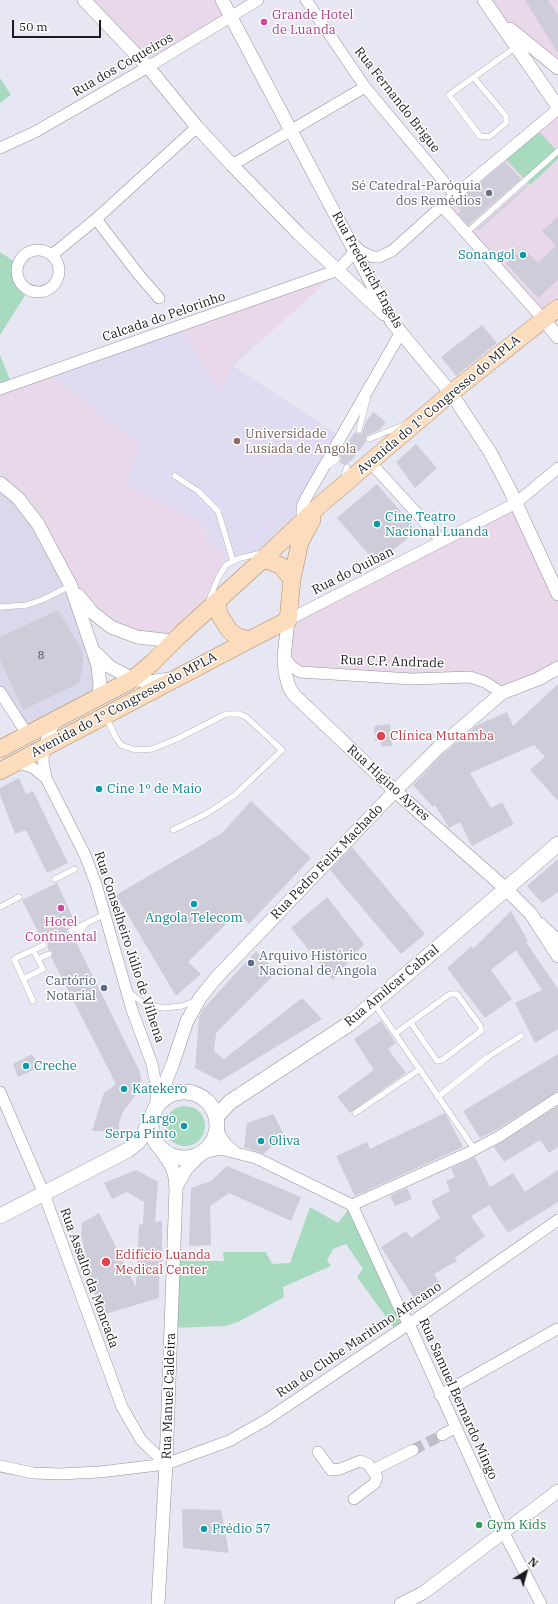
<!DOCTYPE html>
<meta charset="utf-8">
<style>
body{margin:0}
#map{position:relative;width:558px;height:1604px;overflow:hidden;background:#e7e7f3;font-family:"IBM Plex Serif",serif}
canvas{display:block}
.north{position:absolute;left:506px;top:1552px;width:40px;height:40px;-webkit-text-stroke:3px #fff;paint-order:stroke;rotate:37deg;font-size:11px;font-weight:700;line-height:16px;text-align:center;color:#1c1c20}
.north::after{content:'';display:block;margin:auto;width:14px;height:18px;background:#1c1c20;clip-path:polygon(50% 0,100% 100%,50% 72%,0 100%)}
.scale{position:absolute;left:12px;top:20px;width:89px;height:18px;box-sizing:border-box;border:2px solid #1c1c20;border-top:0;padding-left:5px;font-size:12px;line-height:14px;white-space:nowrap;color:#1c1c20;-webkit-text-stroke:3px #fff;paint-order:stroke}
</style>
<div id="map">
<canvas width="558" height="1604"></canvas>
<div class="north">N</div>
<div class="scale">50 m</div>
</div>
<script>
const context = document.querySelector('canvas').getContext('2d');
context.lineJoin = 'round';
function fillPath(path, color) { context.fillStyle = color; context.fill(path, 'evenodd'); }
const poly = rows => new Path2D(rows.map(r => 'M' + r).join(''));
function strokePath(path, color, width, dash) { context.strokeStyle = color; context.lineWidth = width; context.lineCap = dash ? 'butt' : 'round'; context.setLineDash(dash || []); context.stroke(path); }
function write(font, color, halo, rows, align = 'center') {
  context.font = font + ' "IBM Plex Serif",serif'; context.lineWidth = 3; context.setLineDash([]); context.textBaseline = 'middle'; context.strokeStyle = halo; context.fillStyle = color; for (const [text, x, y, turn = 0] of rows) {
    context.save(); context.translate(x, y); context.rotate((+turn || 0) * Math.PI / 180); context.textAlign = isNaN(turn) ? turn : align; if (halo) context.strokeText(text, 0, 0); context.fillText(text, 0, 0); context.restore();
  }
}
const commercial = poly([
 [86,0,222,0,231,16,148,67],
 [484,0,558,0,558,68,499,21],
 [558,109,558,308,544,320,442,206],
 [333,276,233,366,219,392,181,326],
 [46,373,139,444,126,485,201,522,207,541,233,561,226,565,213,593,173,641,101,620,0,483,0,389],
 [516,503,558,594,558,668,502,693,485,682,412,679,291,666,288,620]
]);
const built = poly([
 [0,483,18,498,71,586,99,693,27,734,0,692]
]);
const education = poly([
 [181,326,219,391,233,366,341,437,302,507,277,546,233,561,207,541,201,522,126,485,139,444,46,373]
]);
const green = poly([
 [0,78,11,95,0,103],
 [533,125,558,152,558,159,530,185,501,154],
 [0,252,18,264,18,277,27,288,24,297,0,335],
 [0,355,12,385,0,389],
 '165 1126a20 20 0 1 1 40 0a20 20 0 1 1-40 0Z',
 [352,1205,409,1324,397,1332,357,1277,363,1269,346,1244,333,1249,327,1260,331,1266,283,1287,284,1297,238,1322,225,1326,171,1328,173,1260,224,1261,223,1252,266,1252,272,1264,290,1263,310,1207,338,1223]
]);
const building = poly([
 [525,0,548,0,558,15,558,53],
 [505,162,521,179,468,225,458,214,461,211,455,204],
 [527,185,528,186,478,231,477,229],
 [558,217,558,280,538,298,506,263,523,248,538,263,556,246,542,231],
 [482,325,497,343,456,376,441,357],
 [373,412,386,422,379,430,366,436,366,442,349,463,344,465,340,462,341,458,339,455,355,432,358,434,362,433,366,422],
 [416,444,437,468,415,488,396,462],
 [377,484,417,530,377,564,337,518],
 [58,610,83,652,83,665,79,683,23,710,0,660,0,637],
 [558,684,558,801,530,770,545,757,534,745,470,773,491,808,502,802,514,824,472,846,460,822,449,828,435,805,433,807,413,785,443,754,477,725,507,712,513,726],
 [390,724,392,746,381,747,381,740,375,741,374,726],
 [19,778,26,794,33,791,68,863,47,873,26,830,15,834,0,795,0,788],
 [251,801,311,858,249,924,238,912,188,962,201,974,176,996,116,895,222,833],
 [352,847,425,934,401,954,330,870],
 [558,859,558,892,542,903,527,886],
 [57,883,74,920,66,923,68,928,67,933,72,935,72,941,76,942,140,1072,142,1086,123,1112,119,1123,119,1131,92,1131,104,1093,116,1084,51,957,53,952,48,950,48,943,43,941,22,900],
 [327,897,364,944,333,980,291,928],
 [511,911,528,941,526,942,558,989,558,1029,535,1043,515,1003,542,990,516,950,491,970,512,999,485,1018,447,968,472,946,473,949],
 [256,951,277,972,216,1033,214,1051,224,1059,302,998,322,1019,220,1081,195,1068,199,1017,203,1009],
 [381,1021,396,1043,388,1049,406,1073,350,1113,337,1097,374,1070,354,1039],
 [32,1054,40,1067,18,1077,13,1064],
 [558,1054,558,1091,496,1130,480,1138,463,1111],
 [558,1106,558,1147,549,1153,540,1140,504,1162,494,1147],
 [445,1113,463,1147,355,1196,336,1156,367,1142,370,1149],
 [273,1114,284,1134,264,1154,244,1147,247,1123],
 [475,1157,490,1187,513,1173,525,1192,558,1170,558,1202,508,1233,489,1205,471,1216,485,1236,455,1258,457,1261,434,1274,442,1287,417,1303,381,1247,406,1231,411,1238,440,1218,431,1201,450,1191,446,1181,455,1177,451,1168],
 [227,1166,301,1197,291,1221,229,1193,210,1206,211,1245,189,1246,191,1188,211,1181],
 [136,1170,158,1182,155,1222,162,1221,162,1262,159,1262,159,1298,102,1315,87,1273,92,1270,86,1257,81,1235,82,1223,99,1213,136,1287,139,1225,143,1224,144,1202,127,1192,112,1199,104,1183],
 [407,1188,412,1199,395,1206,390,1196],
 [182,1509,221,1510,229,1553,183,1548]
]);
const minorTunnel = poly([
 [413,1450,442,1435]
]);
const service = poly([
 [474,78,506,116,506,123,489,137,480,136,449,95,516,47],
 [466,233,558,151],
 [359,430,367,399],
 [369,439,404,425],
 [328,466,337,459],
 [175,476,198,491,218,511,233,561],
 [343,480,347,467],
 [209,600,218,578,226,565,240,558,262,553],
 [0,607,27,605,44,599,70,586],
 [106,717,115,736,121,745,135,750,152,749,177,739,226,714,239,714,246,717,282,750,235,795,206,814,173,830],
 [55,879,75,869],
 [0,907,19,897],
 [71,931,105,914],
 [75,938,84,926],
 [38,959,49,954],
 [23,979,43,969,33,950],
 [130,993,143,1003,163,1008,182,1006,195,1001],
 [33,1001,14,959,44,945],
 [374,1003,475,1150],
 [396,1033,450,994,457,994,481,1027,481,1031,442,1060,437,1061,411,1023],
 [438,1097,488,1057,521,1036],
 [355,1113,420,1069]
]);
const minor = poly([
 [306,0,365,87,455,195],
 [0,148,35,132,148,67,258,0],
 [232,165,365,87],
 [442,206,544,320],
 [96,219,139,275,159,298],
 [353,244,362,252,373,257,379,257,392,251,442,206,558,109],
 '17 271a21 21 0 1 1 42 0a21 21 0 1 1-42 0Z',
 [52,255,96,219,197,127],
 [0,389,338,270,352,255,353,247],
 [370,462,442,541],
 [302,523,302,507,306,498,401,332],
 [288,620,516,503,558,468],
 [284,657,291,666,300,672,412,679,470,677,485,682,502,693],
 [0,692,27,734],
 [56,721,47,738,44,747,43,761,46,778,85,855,96,884,132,1010,152,1064,156,1085,156,1103],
 [15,762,32,767,46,778],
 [541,924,558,940],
 [0,1092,44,1194,122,1407,141,1440,166,1464],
 [217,1127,221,1137,227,1145,235,1152],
 [201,1154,220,1149,256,1158,352,1205],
 [352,1205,399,1307,409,1324,504,1533,541,1604],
 [352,1205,468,1153,500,1136,558,1098],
 [440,1395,557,1329],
 [442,1435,455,1428],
 [318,1452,331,1470,340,1469,360,1461,368,1464,377,1477,375,1483,354,1499],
 [0,1466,33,1473,59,1474,100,1472,166,1464,229,1441,266,1420,409,1324,558,1220],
 [373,1470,413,1450]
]);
const tertiary = poly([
 [84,0,148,67,197,127,232,165,299,234,384,314],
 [222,0,392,322,451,393,490,452,509,488,558,594],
 [484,0,558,107],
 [510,29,558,68],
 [544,320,558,337],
 [0,483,18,498,38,524,71,586,98,666,100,685,99,693,95,699],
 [78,595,92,612,111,627,137,637,173,641],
 [288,620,284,657,285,672,289,687,294,695,395,791,506,889,531,914,558,956],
 [96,653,110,667,133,679,150,682,169,679],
 [155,1108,173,1063,187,1021,200,998,216,978,395,791,438,748,502,693,538,679,558,668],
 [176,1187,186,1169,201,1154],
 [158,1604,166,1464,176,1189,175,1177,172,1167,161,1150],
 [401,1604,423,1593,558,1491]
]);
const secondary = poly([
 '151 1125a33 33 0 1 1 66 0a33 33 0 1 1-66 0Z',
 [216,1117,230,1102,349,1024,558,844],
 [0,1216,128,1150,138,1142,145,1132,150,1120]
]);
const primary = poly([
 [262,560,321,504,451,393,558,308],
 [292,579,300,542,312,520],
 [0,749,133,679,152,663,180,635,262,560,270,561,281,566,292,579,288,620,249,640,236,636,229,630,219,614,217,601],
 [0,771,249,640]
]);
const markers = [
 [264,22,4,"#d1479c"],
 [489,193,4,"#6b7280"],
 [523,255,4,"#0f9aa8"],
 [237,441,4,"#8d6e63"],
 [377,524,4,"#0f9aa8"],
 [381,736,5,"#e0444e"],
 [99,789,4,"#0f9aa8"],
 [194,904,4,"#0f9aa8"],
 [61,908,4,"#d1479c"],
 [251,963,4,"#5c6f8a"],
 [104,988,4,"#5c6f8a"],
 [26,1066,4,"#0f9aa8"],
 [124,1089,4,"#0f9aa8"],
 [184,1126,4,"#0f9aa8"],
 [261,1141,4,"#0f9aa8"],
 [106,1262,5,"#e0444e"],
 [479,1525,4,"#2e9e5b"],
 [204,1529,4,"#0f9aa8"]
];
const numberNames = [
 ["8",41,656]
];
const hotelNames = [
 ["Grande Hotel",272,15],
 ["de Luanda",272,30],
 ["Hotel",61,922,"center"],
 ["Continental",61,937,"center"]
];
const streetNames = [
 ["Rua dos Coqueiros",123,65,-30],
 ["Rua Fernando Brigue",397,100,52],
 ["Rua Frederich Engels",367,270,61],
 ["Calcada do Pelorinho",164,317,-19],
 ["Avenida do 1º Congresso do MPLA",439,405,-40],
 ["Rua do Quiban",353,571,-27],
 ["Rua C.P. Andrade",392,662,2],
 ["Avenida do 1º Congresso do MPLA",124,705,-28],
 ["Rua Higino Ayres",388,783,42],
 ["Rua Pedro Felix Machado",327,862,-46],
 ["Rua Conselheiro Júlio de Vilhena",129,947,72],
 ["Rua Amilcar Cabral",392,986,-40],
 ["Rua Assalto da Moncada",89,1278,70],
 ["Rua do Clube Maritimo Africano",359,1340,-34],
 ["Rua Manuel Caldeira",169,1396,-88],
 ["Rua Samuel Bernardo Mingo",458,1399,66]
];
const worshipNames = [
 ["Sé Catedral-Paróquia",481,186],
 ["dos Remédios",481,201]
];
const cultureNames = [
 ["Sonangol",515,255,"right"],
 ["Cine Teatro",385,517],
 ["Nacional Luanda",385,532],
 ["Cine 1º de Maio",107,789],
 ["Angola Telecom",194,918,"center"],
 ["Creche",34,1066],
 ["Katekero",132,1089],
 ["Largo",176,1119,"right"],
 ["Serpa Pinto",176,1134,"right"],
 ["Oliva",269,1141],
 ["Prédio 57",212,1529]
];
const educationNames = [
 ["Universidade",245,434],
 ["Lusíada de Angola",245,449]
];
const healthNames = [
 ["Clínica Mutamba",390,736],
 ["Edifício Luanda",115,1255],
 ["Medical Center",115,1270]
];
const serviceNames = [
 ["Arquivo Histórico",259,956],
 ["Nacional de Angola",259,971],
 ["Cartório",96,981,"right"],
 ["Notarial",96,996,"right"]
];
const leisureNames = [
 ["Gym Kids",487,1525]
];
fillPath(commercial, '#e9d8ea');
fillPath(built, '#dad9ec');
fillPath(education, '#e0dbf1');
fillPath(green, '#a7dabe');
fillPath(building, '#cdccd8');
strokePath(minorTunnel, '#bebec9', 11, [11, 5.5]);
strokePath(service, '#92929d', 6);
strokePath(minor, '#92929d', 12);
strokePath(tertiary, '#92929d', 14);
strokePath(secondary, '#92929d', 16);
strokePath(primary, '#ab8b69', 18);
strokePath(service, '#fff', 5.5);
strokePath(minor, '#fff', 11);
strokePath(tertiary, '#fff', 13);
strokePath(secondary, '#fff', 15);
strokePath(primary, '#fbddbd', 17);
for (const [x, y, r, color] of markers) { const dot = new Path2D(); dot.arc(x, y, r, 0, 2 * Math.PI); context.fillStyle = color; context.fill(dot); strokePath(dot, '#fff', 1.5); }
write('11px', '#48484e', null, numberNames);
write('13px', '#b23c85', '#fff', hotelNames, 'left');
write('13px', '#1c1c20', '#fff', streetNames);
write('13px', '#5b616d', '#fff', worshipNames, 'right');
write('13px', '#0d838f', '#fff', cultureNames, 'left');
write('13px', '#785e54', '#fff', educationNames, 'left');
write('13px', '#be3a42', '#fff', healthNames, 'left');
write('13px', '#4e5e75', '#fff', serviceNames, 'left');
write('13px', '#27864d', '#fff', leisureNames, 'left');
</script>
